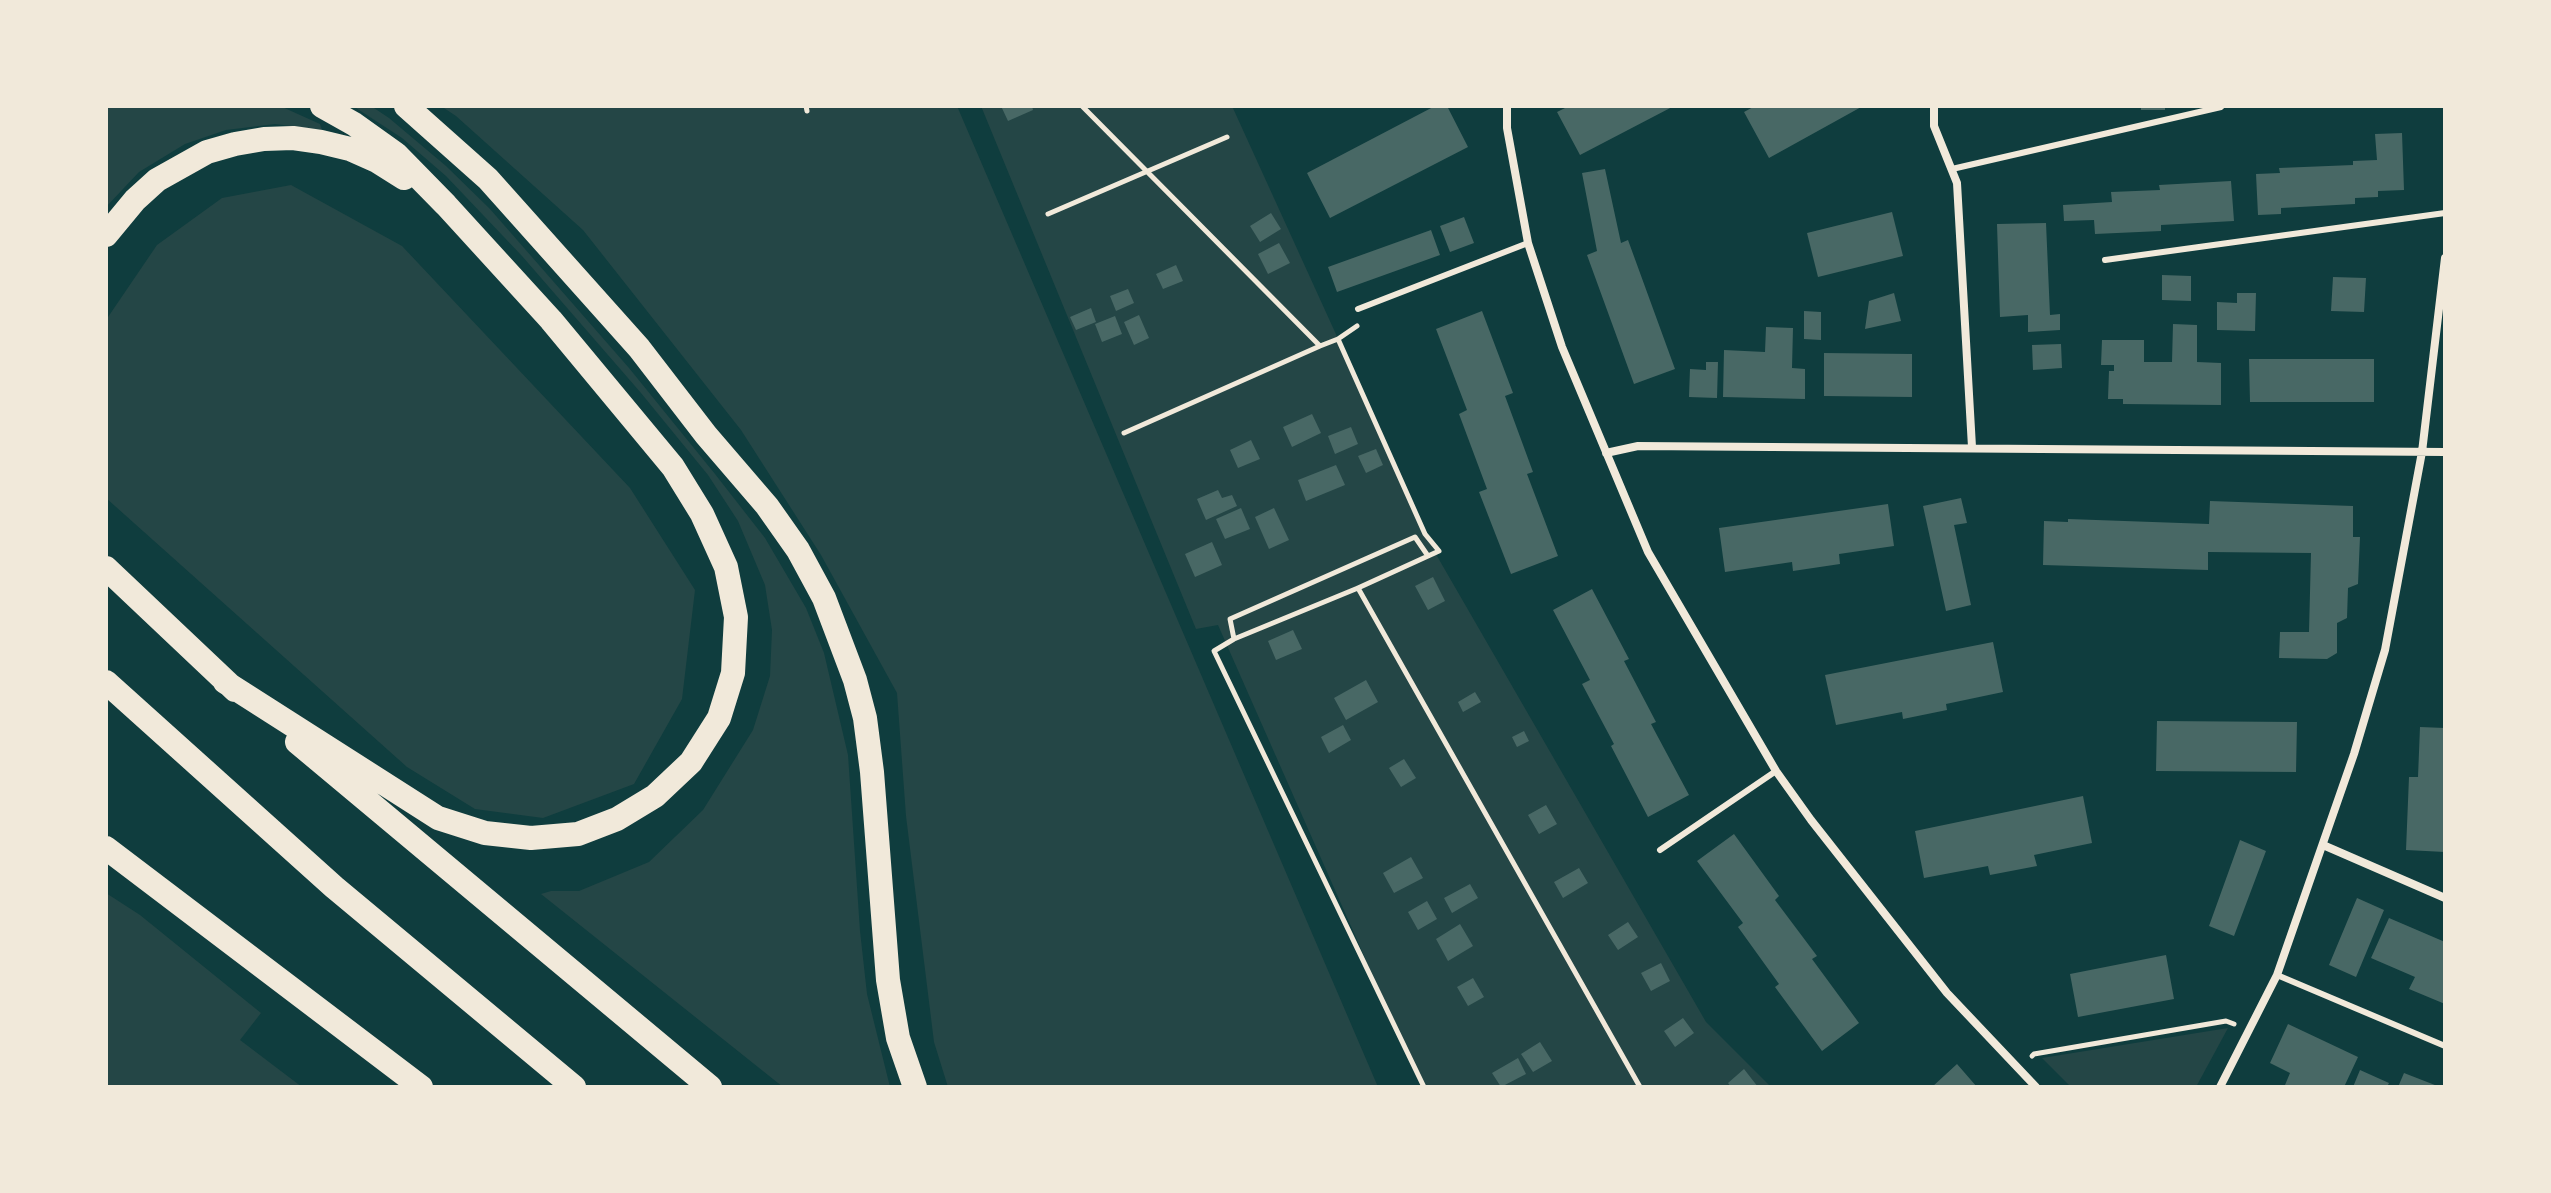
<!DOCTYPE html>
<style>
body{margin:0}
#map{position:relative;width:2551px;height:1193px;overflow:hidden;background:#0f3d3e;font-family:"DM Sans",sans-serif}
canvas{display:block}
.frame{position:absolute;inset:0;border:108px solid #f1e9da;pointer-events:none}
</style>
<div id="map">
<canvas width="2551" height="1193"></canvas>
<div class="frame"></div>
</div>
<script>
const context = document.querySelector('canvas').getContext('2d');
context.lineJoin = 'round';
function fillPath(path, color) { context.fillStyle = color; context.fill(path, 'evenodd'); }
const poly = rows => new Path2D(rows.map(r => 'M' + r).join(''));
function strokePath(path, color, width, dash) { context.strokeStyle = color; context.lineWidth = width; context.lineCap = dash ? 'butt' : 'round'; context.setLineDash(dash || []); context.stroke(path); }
const green = poly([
 [106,106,280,106,320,124,322,130,275,124,226,130,185,144,139,172,106,207],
 [353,106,371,106,389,118,446,166,490,209,629,368,715,474,765,538,806,608,824,653,848,755,860,931,867,994,890,1087,783,1087,541,894,551,891,579,891,649,862,703,810,753,730,770,676,772,630,765,585,738,521,708,475,641,393,522,256,446,176,402,138],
 [441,106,957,106,1378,1087,948,1087,934,1042,906,816,897,693,821,555,741,430,583,230,456,116],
 [981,106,1232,106,1437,556,1706,1022,1771,1087,1422,1087,1218,625,1196,629],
 [291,185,402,246,630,488,695,590,682,699,634,784,543,818,475,809,407,767,106,498,106,320,157,245,222,198],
 [106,893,140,915,261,1013,240,1040,302,1087,106,1087],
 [2228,1028,2196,1087,2071,1087,2042,1058]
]);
const building = poly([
 [1001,106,1032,106,1033,110,1008,121],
 [1435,106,1447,106,1468,147,1330,218,1307,173],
 [1569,106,1674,106,1580,155,1557,112],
 [1755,106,1863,106,1769,158,1744,112],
 [2141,106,2165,106,2165,110,2141,110],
 [2402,133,2404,190,2378,191,2378,197,2355,198,2355,204,2281,208,2281,214,2258,215,2256,174,2280,173,2279,168,2353,165,2353,161,2377,160,2375,134],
 [1605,169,1621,243,1628,240,1675,369,1634,384,1587,255,1597,251,1582,173],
 [2231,181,2234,221,2161,225,2161,231,2095,234,2094,220,2064,221,2063,205,2112,202,2111,192,2160,190,2159,185],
 [1892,212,1903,256,1818,277,1807,233],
 [1271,213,1281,229,1260,242,1250,226],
 [1464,217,1474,243,1450,252,1440,226],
 [2046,223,2050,315,2060,314,2060,330,2028,332,2028,315,2000,317,1997,224],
 [1431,230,1440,255,1337,292,1328,267],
 [1279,243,1290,263,1268,274,1258,254],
 [1176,265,1183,281,1163,289,1156,274],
 [2162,275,2191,276,2191,301,2162,300],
 [2333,277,2366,278,2364,312,2331,311],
 [1128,289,1134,303,1116,311,1110,296],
 [1894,293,1901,321,1865,329,1869,301],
 [2237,293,2256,293,2255,331,2217,330,2217,302,2237,303],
 [1091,308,1096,322,1076,330,1070,317],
 [1482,311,1513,393,1505,396,1533,472,1527,474,1558,556,1511,574,1479,492,1487,489,1459,414,1467,410,1436,329],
 [1804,311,1821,312,1821,340,1804,339],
 [1139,315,1149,338,1134,345,1124,322],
 [1115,316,1122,334,1102,342,1095,324],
 [2173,324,2197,325,2197,362,2221,363,2221,405,2123,404,2123,399,2108,399,2109,371,2114,371,2114,365,2101,365,2102,340,2144,340,2144,362,2172,362],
 [1766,327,1793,328,1792,368,1805,369,1805,399,1723,397,1724,350,1765,352],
 [2061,344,2062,368,2033,370,2032,345],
 [1824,353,1912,354,1912,397,1824,396],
 [2249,359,2374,359,2374,402,2250,402],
 [1706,362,1718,362,1717,398,1689,397,1690,369,1706,370],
 [1312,414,1321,433,1292,447,1283,427],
 [1351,427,1358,444,1335,454,1328,436],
 [1251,440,1260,459,1238,468,1230,450],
 [1376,449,1383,465,1366,473,1358,456],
 [1336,465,1345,485,1306,501,1298,480],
 [1218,490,1222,498,1232,495,1237,506,1206,520,1197,499],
 [1961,498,1967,523,1954,525,1971,605,1946,611,1923,506],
 [2210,501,2353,506,2353,537,2360,537,2358,584,2348,588,2347,618,2337,623,2337,653,2327,659,2279,658,2280,632,2309,632,2311,553,2208,552,2208,570,2043,565,2044,521,2068,522,2068,519,2209,524],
 [1888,504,1894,546,1839,554,1840,564,1793,571,1792,562,1725,572,1719,528],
 [1241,508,1250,529,1225,539,1216,519],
 [1274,508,1289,540,1269,549,1255,517],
 [1212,542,1222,565,1195,577,1185,554],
 [1433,577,1445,601,1428,610,1415,586],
 [1592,589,1629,659,1624,661,1656,722,1651,724,1689,795,1648,817,1611,746,1614,744,1582,684,1590,680,1553,610],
 [1293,630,1302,649,1276,660,1268,641],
 [1993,642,2003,692,1946,704,1947,710,1903,719,1902,712,1836,725,1825,675],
 [1366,680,1378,702,1346,720,1334,698],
 [1475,692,1481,702,1463,712,1458,702],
 [2157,721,2297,722,2296,772,2156,771],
 [1343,725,1351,740,1329,753,1321,737],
 [2420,727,2445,728,2445,852,2406,850,2409,777,2418,777],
 [1524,731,1529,741,1517,747,1512,737],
 [1404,759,1416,778,1401,787,1389,768],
 [2083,796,2092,843,2034,855,2037,866,1990,875,1988,866,1924,878,1915,831],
 [1546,805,1557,824,1539,834,1528,815],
 [1734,834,1779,896,1775,900,1817,956,1812,959,1859,1023,1822,1051,1775,987,1779,984,1738,927,1743,923,1697,861],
 [2240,840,2266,851,2234,936,2209,926],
 [1411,857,1423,878,1394,893,1383,873],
 [1579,868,1588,883,1563,898,1554,882],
 [1470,884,1478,898,1452,913,1444,898],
 [2357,898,2384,910,2356,977,2329,965],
 [1427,901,1437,919,1418,930,1408,912],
 [2389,918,2445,942,2445,1004,2409,989,2415,977,2371,958],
 [1628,922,1638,937,1618,950,1608,935],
 [1460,924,1473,946,1448,961,1436,939],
 [2166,955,2174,999,2078,1017,2070,974],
 [1661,963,1670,981,1651,991,1641,973],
 [1473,978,1484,997,1468,1006,1457,987],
 [1683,1018,1694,1033,1675,1047,1664,1031],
 [2288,1024,2358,1057,2344,1087,2290,1087,2285,1085,2290,1073,2270,1063],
 [1540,1042,1552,1061,1533,1072,1521,1054],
 [1518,1058,1526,1074,1501,1087,1492,1073],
 [1957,1064,1977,1087,1932,1087],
 [1744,1069,1758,1087,1731,1087,1728,1083],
 [2360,1070,2389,1083,2387,1087,2353,1087],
 [2404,1073,2440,1087,2398,1087]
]);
const path = poly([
 [806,106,807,111],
 [1082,106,1320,346,1338,339],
 [1048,214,1227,137],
 [1124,433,1320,346],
 [1358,588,1640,1087],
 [1234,639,1358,588,1439,551,1425,534,1338,339,1357,326],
 [2032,1056,2034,1054,2226,1021,2234,1024],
 [1424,1087,1214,651,1234,639,1230,619,1415,537,1428,556]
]);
const service = poly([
 [1952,169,2221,107],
 [2105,260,2445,213],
 [1358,309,1528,243],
 [1660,850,1776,771],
 [2277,975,2445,1046]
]);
const minor = poly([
 [1507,106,1507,128,1528,243,1562,347,1648,552,1776,771,1811,820,1947,993,2036,1087],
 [1934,106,1934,126,1957,183,1972,447],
 [1606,453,1638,446,2445,452],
 [2323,845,2445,898],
 [2220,1087,2277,975,2354,754,2385,650,2422,452,2445,258]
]);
const motorway = poly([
 [406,106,488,179,639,348,706,435,767,506,798,550,824,598,855,680,865,718,872,772,888,980,898,1038,915,1087],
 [106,235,135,200,157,180,207,152,235,144,264,139,293,138,321,142,350,149,377,161,404,178],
 [106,568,235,690],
 [106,682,334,887,574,1087],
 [225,682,438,818,485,833,531,838,578,834,617,819,655,796,691,762,719,718,733,673,736,617,726,567,702,514,673,467,551,320,446,205,396,154,354,124,322,106],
 [297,742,710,1087],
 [106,848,421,1087]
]);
fillPath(green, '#244646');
fillPath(building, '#486865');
strokePath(path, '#f1e9da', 5);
strokePath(service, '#f1e9da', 6);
strokePath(minor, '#f1e9da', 8);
strokePath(motorway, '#f1e9da', 24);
</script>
